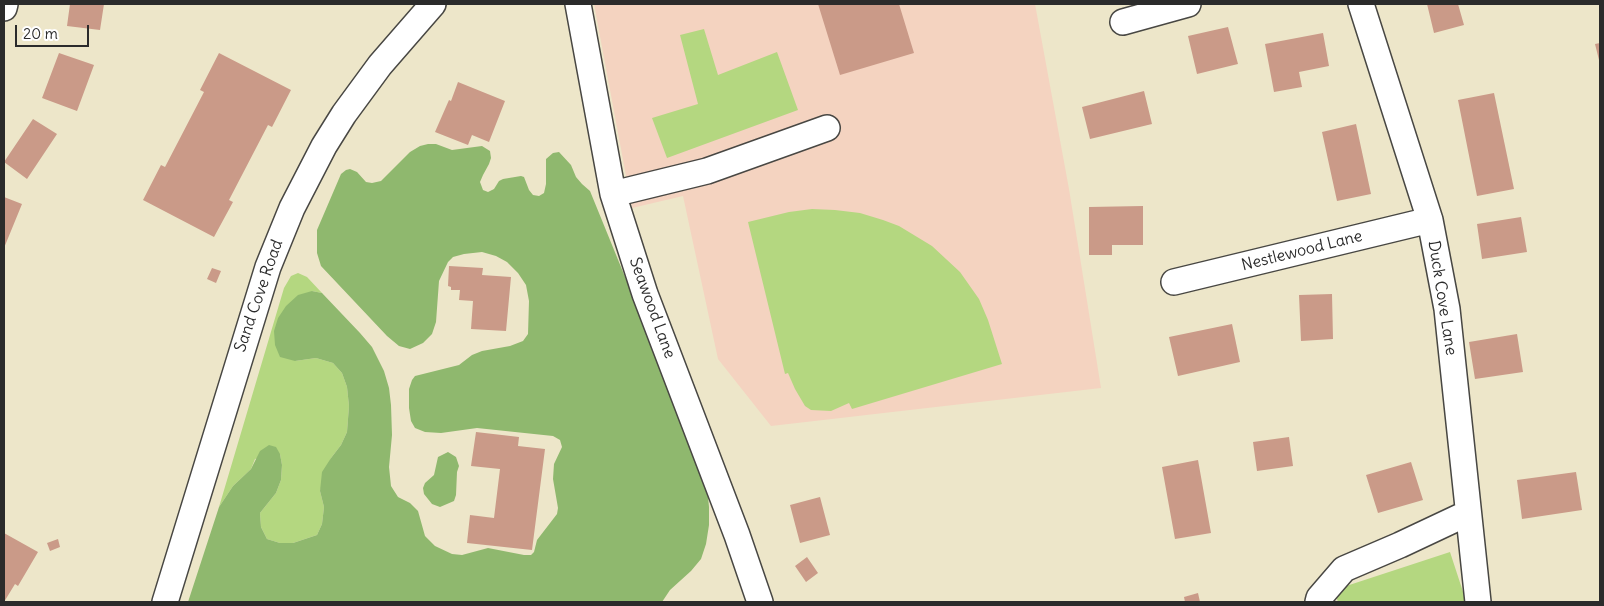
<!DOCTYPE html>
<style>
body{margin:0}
#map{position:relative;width:1604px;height:606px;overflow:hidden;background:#ede6c9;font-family:Delius,sans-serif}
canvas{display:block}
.frame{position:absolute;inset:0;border:5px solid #2b2b2b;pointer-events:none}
.scale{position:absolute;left:15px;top:25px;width:74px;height:22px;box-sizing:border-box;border:2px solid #2b2b2b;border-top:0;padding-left:6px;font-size:15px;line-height:18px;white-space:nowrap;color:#2b2b2b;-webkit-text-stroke:4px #fff;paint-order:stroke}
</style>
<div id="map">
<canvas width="1604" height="606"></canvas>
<div class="frame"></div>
<div class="scale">20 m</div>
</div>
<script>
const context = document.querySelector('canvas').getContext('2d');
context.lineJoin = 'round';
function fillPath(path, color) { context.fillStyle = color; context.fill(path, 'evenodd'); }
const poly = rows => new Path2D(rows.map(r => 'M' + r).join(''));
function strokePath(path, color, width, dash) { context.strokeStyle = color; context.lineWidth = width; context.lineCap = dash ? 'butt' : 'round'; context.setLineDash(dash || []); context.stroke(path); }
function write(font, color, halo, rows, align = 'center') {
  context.font = font + ' Delius,sans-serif'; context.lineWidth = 4; context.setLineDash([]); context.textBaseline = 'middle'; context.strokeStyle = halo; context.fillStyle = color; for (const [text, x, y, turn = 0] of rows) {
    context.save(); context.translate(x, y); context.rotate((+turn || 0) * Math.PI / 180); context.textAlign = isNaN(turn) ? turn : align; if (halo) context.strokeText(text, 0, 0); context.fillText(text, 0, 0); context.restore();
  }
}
const built = poly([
 [594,4,1035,4,1069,189,1101,388,771,426,718,359,683,196,632,208]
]);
const green = poly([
 [704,29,718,75,777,52,798,110,667,158,652,118,698,104,680,35],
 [812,209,835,210,860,213,883,220,899,226,932,246,960,272,979,299,988,320,1002,364,852,409,849,403,831,411,811,410,805,406,795,389,788,373,785,374,748,222,789,212],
 [298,273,307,277,322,293,312,291,295,361,316,358,333,363,342,373,347,387,349,406,347,432,341,445,331,458,320,491,324,507,322,524,317,535,293,543,280,543,267,539,261,527,260,513,276,493,281,480,282,465,280,454,255,459,251,469,233,486,219,507,284,288,291,276],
 [1450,552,1466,601,1338,602,1334,590]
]);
const forest = poly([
 [428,144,436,144,452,150,482,146,490,151,491,158,489,164,483,175,480,182,483,190,488,192,494,189,499,181,503,179,521,176,524,177,529,190,533,195,539,196,544,193,546,184,546,159,553,153,559,152,571,165,576,177,582,184,590,191,696,451,707,487,709,507,709,525,706,544,701,559,691,571,670,590,662,602,188,602,219,507,233,486,251,469,260,451,269,445,276,447,280,454,282,465,281,480,276,493,260,513,261,527,267,539,280,543,293,543,317,535,322,524,324,507,320,491,322,472,331,458,341,445,347,432,349,406,347,387,342,373,333,363,316,358,295,361,280,357,275,345,274,331,278,318,286,306,298,295,312,291,322,293,360,333,372,347,384,371,389,388,391,405,392,435,389,467,391,486,398,497,410,503,418,511,425,536,435,546,452,554,462,555,488,548,524,555,531,555,534,552,537,540,557,514,558,508,553,479,554,464,562,447,560,440,553,436,477,428,441,433,425,432,415,428,411,421,409,408,409,389,412,380,415,376,459,365,472,355,482,351,510,346,523,341,528,334,529,301,526,285,518,273,507,262,496,256,482,252,464,254,453,257,448,262,439,281,436,322,432,334,423,343,410,349,399,346,387,336,321,266,317,253,317,230,341,174,346,170,350,169,357,172,366,182,372,183,381,181,410,152,420,146],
 [448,452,456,457,459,466,457,472,456,495,454,501,440,507,432,504,424,494,423,488,425,483,434,475,438,457]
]);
const building = poly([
 [70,4,104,4,100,30,67,26],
 [818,4,899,4,914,53,840,75],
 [1427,4,1458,4,1464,25,1434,33],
 [1228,27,1238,64,1197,74,1188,36],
 [1323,33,1329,66,1299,72,1302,87,1274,92,1265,44],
 [1600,43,1600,64,1595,44],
 [59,53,94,65,77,111,42,98],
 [219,53,291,90,272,127,268,125,229,200,233,202,214,237,143,200,161,165,165,167,204,92,200,90],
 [458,82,505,101,489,142,472,135,468,145,435,132,449,100,451,101],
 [1144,91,1152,124,1090,139,1082,107],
 [1494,93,1514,189,1477,196,1458,100],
 [33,119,57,134,27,179,4,162],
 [1356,124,1371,194,1337,201,1322,132],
 [4,197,22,204,4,248],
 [1143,206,1143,245,1112,245,1112,255,1089,255,1089,207],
 [1521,217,1527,252,1482,259,1477,224],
 [449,266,483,268,482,275,511,277,506,331,471,329,473,301,459,300,460,290,451,290,451,287,448,286],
 [212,268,221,271,216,283,207,279],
 [1332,294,1333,339,1301,341,1299,295],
 [1232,324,1240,362,1178,376,1169,337],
 [1517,334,1523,372,1475,379,1469,342],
 [476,432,519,437,518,446,545,449,532,550,467,543,470,515,494,518,500,469,471,466],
 [1289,437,1293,466,1257,471,1253,442],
 [1198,460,1211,533,1175,539,1162,467],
 [1411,462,1423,500,1378,513,1366,475],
 [1576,472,1582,510,1522,519,1517,480],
 [820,497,830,535,800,543,790,505],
 [4,533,38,552,18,586,15,584,4,602],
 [58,539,60,547,50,551,47,543],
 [807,557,818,573,806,582,795,566],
 [1198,593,1200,602,1185,602,1184,597]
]);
const minor = poly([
 [578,4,613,194,645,294,737,535,760,602],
 [1361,4,1430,220,1447,309,1478,602],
 [4,8,5,4],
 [1123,22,1188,4],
 [613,194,707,171,827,128],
 [1174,282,1430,220],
 [165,602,268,267,292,208,324,146,344,114,380,65,433,4],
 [1318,602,1319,598,1344,569,1400,545,1468,513]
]);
const streetNames = [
 ["Nestlewood Lane",1302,251,-14],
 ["Sand Cove Road",259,296,-71],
 ["Duck Cove Lane",1442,298,81],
 ["Seawood Lane",652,308,70]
];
fillPath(built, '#f4d3c0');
fillPath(green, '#b4d780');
fillPath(forest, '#8fb86e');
fillPath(building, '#ca9a88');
strokePath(minor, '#484743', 28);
strokePath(minor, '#fff', 25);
write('16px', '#2b2b2b', '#fff', streetNames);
</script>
